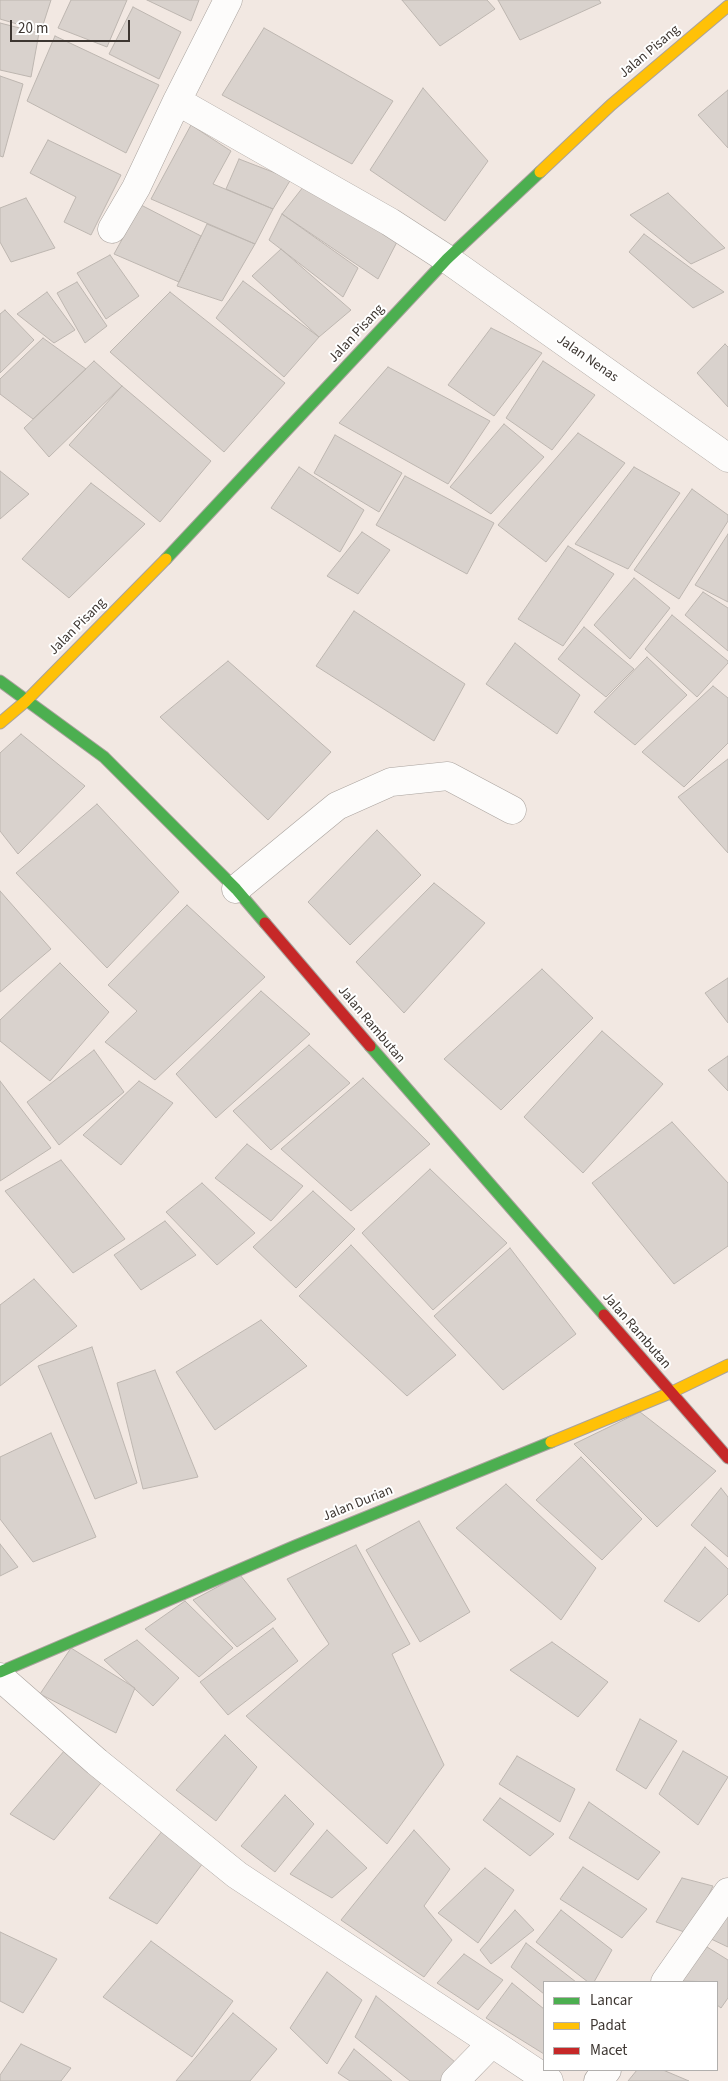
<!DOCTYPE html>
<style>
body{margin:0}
#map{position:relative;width:728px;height:2081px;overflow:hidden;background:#f2e8e2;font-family:"Source Sans 3",sans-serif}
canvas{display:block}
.legend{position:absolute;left:543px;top:1981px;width:175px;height:90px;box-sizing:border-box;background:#fff;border:1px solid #b1afad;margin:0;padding:6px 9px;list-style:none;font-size:15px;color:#3d3631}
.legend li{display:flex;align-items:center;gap:10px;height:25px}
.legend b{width:25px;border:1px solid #b1afad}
.scale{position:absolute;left:10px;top:20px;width:120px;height:22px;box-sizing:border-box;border:2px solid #3d3631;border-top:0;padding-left:6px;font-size:15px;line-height:18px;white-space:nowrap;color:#3d3631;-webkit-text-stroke:4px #fff;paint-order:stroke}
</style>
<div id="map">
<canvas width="728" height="2081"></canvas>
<ul class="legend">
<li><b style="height:6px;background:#4caf50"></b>Lancar</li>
<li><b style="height:6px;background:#ffc107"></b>Padat</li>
<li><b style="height:6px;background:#c62828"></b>Macet</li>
</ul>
<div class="scale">20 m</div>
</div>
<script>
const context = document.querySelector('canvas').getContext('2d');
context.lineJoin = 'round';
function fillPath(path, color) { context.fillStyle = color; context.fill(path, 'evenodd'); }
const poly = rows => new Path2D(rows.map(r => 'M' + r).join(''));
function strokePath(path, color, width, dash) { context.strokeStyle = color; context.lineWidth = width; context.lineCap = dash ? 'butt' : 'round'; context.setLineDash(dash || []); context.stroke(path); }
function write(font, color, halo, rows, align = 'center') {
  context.font = font + ' "Source Sans 3",sans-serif'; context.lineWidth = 4; context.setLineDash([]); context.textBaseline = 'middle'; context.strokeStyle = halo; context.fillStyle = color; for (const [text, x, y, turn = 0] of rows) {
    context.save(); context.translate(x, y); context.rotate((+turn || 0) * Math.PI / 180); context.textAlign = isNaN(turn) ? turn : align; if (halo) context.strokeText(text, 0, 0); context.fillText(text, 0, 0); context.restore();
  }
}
const building = poly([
 [0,0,51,0,41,31,0,19,0,0],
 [71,0,127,0,107,47,58,28,71,0],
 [147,0,199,0,191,21,147,0],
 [402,0,487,0,495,9,440,46,402,0],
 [498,0,599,0,601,3,520,40,498,0],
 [133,7,181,32,159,79,109,54,133,7],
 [0,23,39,33,31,77,0,70,0,23],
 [264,28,393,101,352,164,222,95,264,28],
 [55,36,159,85,126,153,27,101,55,36],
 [0,76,23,84,3,157,0,156,0,76],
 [423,88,488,161,445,221,370,170,423,88],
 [728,90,728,148,698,115,728,90],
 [191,125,231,151,213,184,273,209,255,244,151,199,191,125],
 [48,140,121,175,91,235,64,222,76,197,30,173,48,140],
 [239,159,291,179,273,209,226,189,239,159],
 [307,182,400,236,378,279,282,214,307,182],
 [668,193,725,248,691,264,630,215,668,193],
 [26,198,55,248,11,262,0,242,0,208,26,198],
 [141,205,201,236,179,282,114,254,141,205],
 [282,214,358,268,343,297,269,240,282,214],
 [207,224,255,244,222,301,177,286,207,224],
 [644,234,692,269,724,292,693,308,629,252,644,234],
 [281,249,351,310,319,337,252,276,281,249],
 [110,255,139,296,106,319,77,273,110,255],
 [243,281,319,337,284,377,216,318,243,281],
 [77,282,107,326,85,343,57,293,77,282],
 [47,292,75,330,54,343,17,314,47,292],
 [170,292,285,383,224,452,110,352,170,292],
 [5,310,34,340,0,373,0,314,5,310],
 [491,328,542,353,494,416,448,385,491,328],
 [43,338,86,369,33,419,0,394,0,379,43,338],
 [725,344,728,347,728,407,697,373,725,344],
 [94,361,122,386,49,457,24,428,94,361],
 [543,361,595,395,552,450,506,418,543,361],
 [388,367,490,421,448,484,339,423,388,367],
 [122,386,211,461,160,522,69,445,122,386],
 [504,424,544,457,491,514,450,487,504,424],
 [578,433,625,463,546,562,498,525,578,433],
 [335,435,402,473,379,512,314,473,335,435],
 [299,467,364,510,340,552,271,508,299,467],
 [634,467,680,493,628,569,575,544,634,467],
 [0,471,29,494,0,519,0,471],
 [405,476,494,523,467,574,376,525,405,476],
 [91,483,145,524,69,598,22,559,91,483],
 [692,489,728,515,728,521,679,599,634,570,692,489],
 [362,532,390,550,358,594,327,576,362,532],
 [728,534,728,602,695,585,728,534],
 [568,546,614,574,563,646,518,619,568,546],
 [634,578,670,608,630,659,594,625,634,578],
 [703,592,728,608,728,651,685,615,703,592],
 [354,611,465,684,434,741,316,666,354,611],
 [672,615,728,661,728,663,697,697,645,649,672,615],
 [584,627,634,669,606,697,558,659,584,627],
 [515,643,580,695,557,734,486,684,515,643],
 [647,657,687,695,635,745,594,712,647,657],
 [228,661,331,752,268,820,160,717,228,661],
 [713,686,728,698,728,743,684,787,642,752,713,686],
 [21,734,85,786,18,854,0,831,0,753,21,734],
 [728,759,728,853,678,797,728,759],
 [97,804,179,892,107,968,16,873,97,804],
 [377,830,421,875,350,945,308,902,377,830],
 [434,883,485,923,404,1013,356,962,434,883],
 [0,891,51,949,0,992,0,891],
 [187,905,265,977,155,1080,105,1042,137,1011,108,985,187,905],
 [60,963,109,1012,50,1081,0,1041,0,1020,60,963],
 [542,969,593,1018,501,1110,444,1059,542,969],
 [728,978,728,1023,705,993,728,978],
 [261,991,310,1034,216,1118,176,1074,261,991],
 [602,1031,663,1084,583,1173,524,1117,602,1031],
 [309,1045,350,1083,271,1150,233,1111,309,1045],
 [94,1050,124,1092,59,1145,27,1102,94,1050],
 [728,1056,728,1091,708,1070,728,1056],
 [363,1078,430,1144,351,1211,281,1149,363,1078],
 [0,1081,51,1148,0,1181,0,1081],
 [139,1081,173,1103,121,1165,83,1135,139,1081],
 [672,1122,728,1183,728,1246,674,1284,592,1183,672,1122],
 [247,1144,303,1186,271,1221,215,1178,247,1144],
 [61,1160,125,1239,73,1273,5,1191,61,1160],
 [430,1169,507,1243,433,1310,362,1233,430,1169],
 [202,1183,255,1233,217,1265,166,1212,202,1183],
 [313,1191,355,1229,296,1288,253,1247,313,1191],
 [165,1221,196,1255,141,1290,114,1255,165,1221],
 [351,1245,456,1355,407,1396,299,1296,351,1245],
 [510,1248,576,1334,503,1390,434,1316,510,1248],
 [34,1279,77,1326,0,1386,0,1305,34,1279],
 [261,1320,307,1366,215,1430,176,1372,261,1320],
 [92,1347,137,1483,95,1499,38,1366,92,1347],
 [155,1370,198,1477,143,1489,117,1383,155,1370],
 [640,1412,716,1471,657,1527,574,1444,640,1412],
 [51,1433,96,1537,33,1562,0,1519,0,1457,51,1433],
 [581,1457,642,1519,602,1560,536,1500,581,1457],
 [506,1484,596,1568,561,1620,456,1528,506,1484],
 [721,1488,728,1497,728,1557,691,1525,721,1488],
 [419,1521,470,1612,420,1642,366,1550,419,1521],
 [0,1544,18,1567,0,1576,0,1544],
 [356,1545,410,1644,392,1654,444,1765,387,1844,246,1716,329,1644,287,1579,356,1545],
 [705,1547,728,1569,728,1594,699,1622,664,1601,705,1547],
 [240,1575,276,1619,237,1647,193,1600,240,1575],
 [185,1601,233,1648,199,1677,145,1629,185,1601],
 [273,1628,298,1661,228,1715,200,1682,273,1628],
 [137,1640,179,1678,153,1706,104,1660,137,1640],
 [552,1642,608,1682,578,1717,510,1670,552,1642],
 [71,1648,135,1688,116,1733,40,1694,71,1648],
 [640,1719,677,1741,646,1789,616,1770,640,1719],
 [225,1735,257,1767,216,1821,176,1790,225,1735],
 [65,1750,105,1778,54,1840,10,1814,65,1750],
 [683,1751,728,1777,698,1825,659,1794,683,1751],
 [517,1756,575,1789,560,1822,499,1784,517,1756],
 [285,1795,314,1824,275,1872,241,1846,285,1795],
 [500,1798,554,1834,530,1856,483,1820,500,1798],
 [589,1802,660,1852,638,1880,569,1838,589,1802],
 [163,1830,206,1859,157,1924,109,1898,163,1830],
 [327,1830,367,1868,332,1898,290,1874,327,1830],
 [414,1830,450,1869,424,1906,452,1940,424,1977,341,1920,414,1830],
 [583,1867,647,1909,622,1938,560,1899,583,1867],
 [485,1868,514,1890,478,1943,438,1913,485,1868],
 [682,1878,713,1886,690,1934,656,1922,682,1878],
 [515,1910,534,1930,491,1964,480,1950,515,1910],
 [561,1910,612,1950,594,1982,588,1982,536,1942,561,1910],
 [728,1911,728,1947,709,1938,728,1911],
 [0,1932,57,1959,23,2013,0,2001,0,1932],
 [151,1941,233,2001,192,2057,103,1997,151,1941],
 [526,1943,576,1982,544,1982,544,1994,511,1967,526,1943],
 [707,1947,728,1960,728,1998,721,2008,717,2005,717,1982,679,1981,707,1947],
 [464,1954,503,1980,478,2010,437,1983,464,1954],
 [327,1972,362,2000,327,2064,290,2028,327,1972],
 [512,1983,544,2009,544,2054,486,2018,512,1983],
 [376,1996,455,2062,441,2081,410,2081,355,2037,376,1996],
 [233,2013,277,2049,250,2081,176,2081,233,2013],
 [21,2044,71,2068,61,2081,0,2081,0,2075,21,2044],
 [354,2049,392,2081,350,2081,338,2073,354,2049],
 [637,2070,663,2070,689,2081,628,2081,637,2070]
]);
const street = poly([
 [228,0,177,101,390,222,447,259,728,458],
 [112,229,136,188,177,101],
 [236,889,337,806,391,782,448,776,512,810],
 [0,1677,97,1762,237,1875,492,2043],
 [665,1982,728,1892],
 [455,2081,492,2043,549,2081],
 [598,2081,607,2070]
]);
const fast = poly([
 [166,559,447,259,540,172],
 [0,681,104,757,236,889,265,923],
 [370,1046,604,1315],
 [0,1672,295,1546,551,1442]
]);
const slow = poly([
 [540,172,611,105,728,6],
 [0,723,26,701,166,559],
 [551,1442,670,1393,728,1365]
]);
const jam = poly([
 [265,923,370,1046],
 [604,1315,728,1458]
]);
const streetNames = [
 ["Jalan Pisang",650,52,-40],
 ["Jalan Pisang",357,334,-47],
 ["Jalan Nenas",587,359,35],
 ["Jalan Pisang",78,627,-45],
 ["Jalan Rambutan",371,1025,50],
 ["Jalan Rambutan",636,1331,49],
 ["Jalan Durian",358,1504,-22]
];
fillPath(building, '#d9d2cd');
strokePath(building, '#bdb6b0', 1);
strokePath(street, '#a9a29d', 29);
strokePath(fast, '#a9a29d', 13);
strokePath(slow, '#a9a29d', 13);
strokePath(jam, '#a9a29d', 13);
strokePath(street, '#fdfcfb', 28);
strokePath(fast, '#4caf50', 11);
strokePath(slow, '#ffc107', 11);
strokePath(jam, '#c62828', 11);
write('14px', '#3d3631', '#fff', streetNames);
</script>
